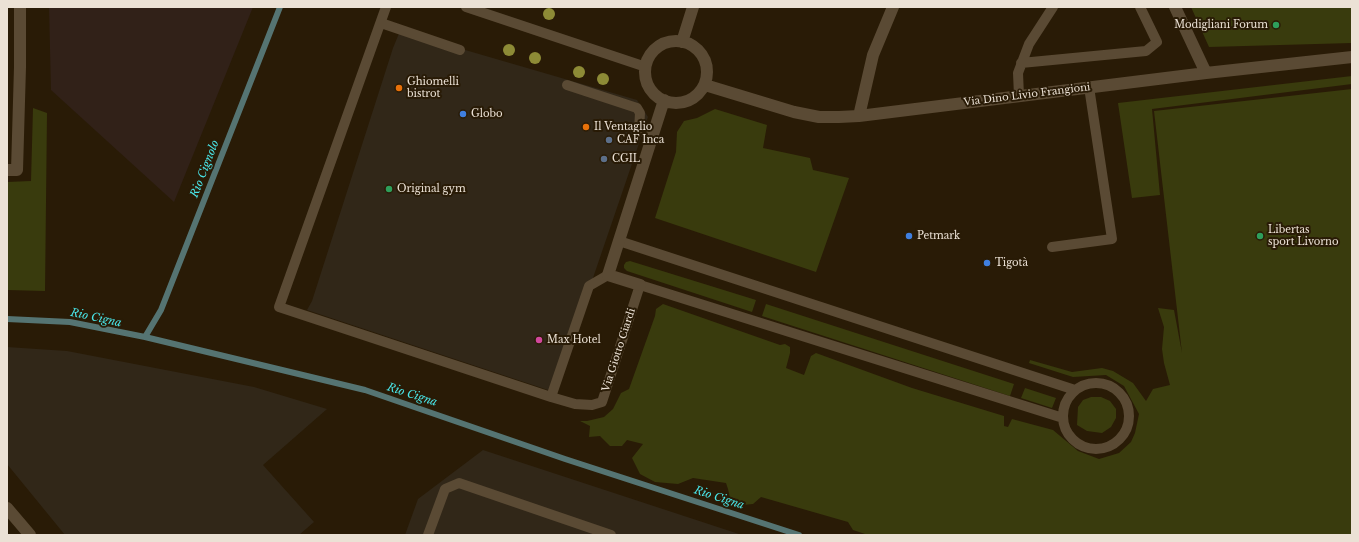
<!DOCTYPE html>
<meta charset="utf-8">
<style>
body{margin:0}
#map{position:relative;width:1359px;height:542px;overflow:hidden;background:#291b06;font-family:"Libre Baskerville",serif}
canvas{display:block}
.frame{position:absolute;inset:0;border:8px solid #ebe1d5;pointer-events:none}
</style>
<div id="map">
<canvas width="1359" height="542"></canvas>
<div class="frame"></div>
</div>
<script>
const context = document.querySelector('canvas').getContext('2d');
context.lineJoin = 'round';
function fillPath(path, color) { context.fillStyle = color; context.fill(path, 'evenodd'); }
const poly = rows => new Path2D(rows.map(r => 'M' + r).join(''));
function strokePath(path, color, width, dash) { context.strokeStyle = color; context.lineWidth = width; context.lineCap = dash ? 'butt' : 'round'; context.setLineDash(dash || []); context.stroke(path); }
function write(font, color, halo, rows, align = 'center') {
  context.font = font + ' "Libre Baskerville",serif'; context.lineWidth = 4; context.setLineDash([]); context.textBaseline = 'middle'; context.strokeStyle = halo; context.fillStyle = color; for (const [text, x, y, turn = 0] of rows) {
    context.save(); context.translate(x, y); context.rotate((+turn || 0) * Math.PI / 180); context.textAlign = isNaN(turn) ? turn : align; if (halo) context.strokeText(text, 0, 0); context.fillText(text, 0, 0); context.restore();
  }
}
const commercial = poly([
 [400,31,637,100,648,117,554,392,307,310,312,301,393,48],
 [7,347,67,351,254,387,327,409,263,465,314,522,299,535,65,535,7,464],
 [483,450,742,535,405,535,418,499]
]);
const industrial = poly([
 [49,7,253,7,174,202,51,90]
]);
const green = poly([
 [1191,7,1352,7,1352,43,1209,47],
 [1352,76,1352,84,1152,109,1160,195,1132,198,1118,103],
 [1352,89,1352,535,868,535,853,530,848,522,761,497,753,504,743,505,730,498,728,489,726,483,693,478,678,484,655,482,640,474,632,458,643,444,627,440,622,446,610,446,600,436,589,437,590,426,580,421,587,421,604,417,613,409,621,393,629,389,655,316,656,309,663,304,780,345,785,344,790,347,790,353,786,368,804,375,811,356,816,353,912,388,1004,416,1004,426,1008,427,1012,419,1053,430,1078,451,1099,459,1119,453,1131,442,1135,433,1139,414,1124,386,1106,375,1073,377,1029,363,1030,360,1072,372,1102,368,1113,371,1133,383,1146,401,1153,389,1170,385,1164,363,1162,349,1164,327,1158,308,1174,310,1182,353,1154,111],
 [33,108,47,113,45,291,7,290,7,182,31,181],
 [715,109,767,125,763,148,810,158,813,170,849,178,816,272,655,218,676,152,677,132,684,121,697,118],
 [630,261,756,300,752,312,627,271,624,268,624,265,626,262],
 [766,304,1014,384,1010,396,762,316],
 [1025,388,1056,398,1052,408,1021,398],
 [1091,397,1101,397,1110,401,1116,409,1116,418,1111,427,1102,433,1087,431,1077,425,1078,407,1083,400]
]);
const stream = poly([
 [7,319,70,322,145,337,365,390,565,459,799,535],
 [145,337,161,310,280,7]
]);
const lane = poly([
 [386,7,279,307,551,397,575,404,592,405,602,402,640,285,1063,418],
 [466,7,646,67],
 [381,23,460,50],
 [1021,63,1146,51,1157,42,1140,7],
 [567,85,637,108,640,113,639,130,653,135],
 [1019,96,1018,73,1029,44,1053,7],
 [619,241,1075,390],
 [1052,247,1112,239,1089,87],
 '1063 416a33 33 0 1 1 66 0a33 33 0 1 1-66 0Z',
 [551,397,589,286,608,275],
 [428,535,445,489,459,483,611,535]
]);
const street = poly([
 [1175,7,1206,73],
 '645 72a31 31 0 1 1 62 0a31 31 0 1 1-62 0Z',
 [682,42,693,7],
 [705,85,794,112,819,117,839,117,859,116,1206,73,1352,57],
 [859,116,873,55,893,7],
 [7,170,17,170,20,67,20,7],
 [640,285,608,275,664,100]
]);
const secondary = poly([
 [7,508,30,535]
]);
const trees = [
 [549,14],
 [509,50],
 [535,58],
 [579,72],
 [603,79]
];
const markers = [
 [1276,25,4,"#2e9e5b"],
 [399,88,4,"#e8710a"],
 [463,114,4,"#3f7fe0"],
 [586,127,4,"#e8710a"],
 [609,140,4,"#5c6f8a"],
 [604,159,4,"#5c6f8a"],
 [389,189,4,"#2e9e5b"],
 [909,236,4,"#3f7fe0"],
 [1260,236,4,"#2e9e5b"],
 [987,263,4,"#3f7fe0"],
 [539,340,4,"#d1479c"]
];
const poiNames = [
 ["Modigliani Forum",1268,25,"right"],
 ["Ghiomelli",407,82],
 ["bistrot",407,94],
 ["Globo",471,114],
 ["Il Ventaglio",594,127],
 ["CAF Inca",617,140],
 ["CGIL",612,159],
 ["Original gym",397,189],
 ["Libertas",1268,230],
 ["sport Livorno",1268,242],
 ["Petmark",917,236],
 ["Tigotà",995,263],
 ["Max Hotel",547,340]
];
const streetNames = [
 ["Via Dino Livio Frangioni",1027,95,-7],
 ["Via Giotto Ciardi",619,350,-72]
];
const waterNames = [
 ["Rio Cignolo",205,169,-69],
 ["Rio Cigna",96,318,12],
 ["Rio Cigna",412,395,18],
 ["Rio Cigna",719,498,18]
];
fillPath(commercial, '#312718');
fillPath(industrial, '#312118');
fillPath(green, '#393b0d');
strokePath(stream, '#557472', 6);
strokePath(lane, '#5a4a34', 10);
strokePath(street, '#5a4a34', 12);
strokePath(secondary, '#5a4a34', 12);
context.fillStyle = '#8d8b36';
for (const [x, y] of trees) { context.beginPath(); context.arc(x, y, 6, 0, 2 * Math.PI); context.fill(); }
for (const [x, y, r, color] of markers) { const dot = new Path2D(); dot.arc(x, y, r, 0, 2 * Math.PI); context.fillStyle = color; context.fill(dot); strokePath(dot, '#291b06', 1.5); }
write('10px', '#ebe1d5', '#291b06', poiNames, 'left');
write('10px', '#ebe1d5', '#291b06', streetNames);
write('italic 11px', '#49e5e8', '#291b06', waterNames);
</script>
